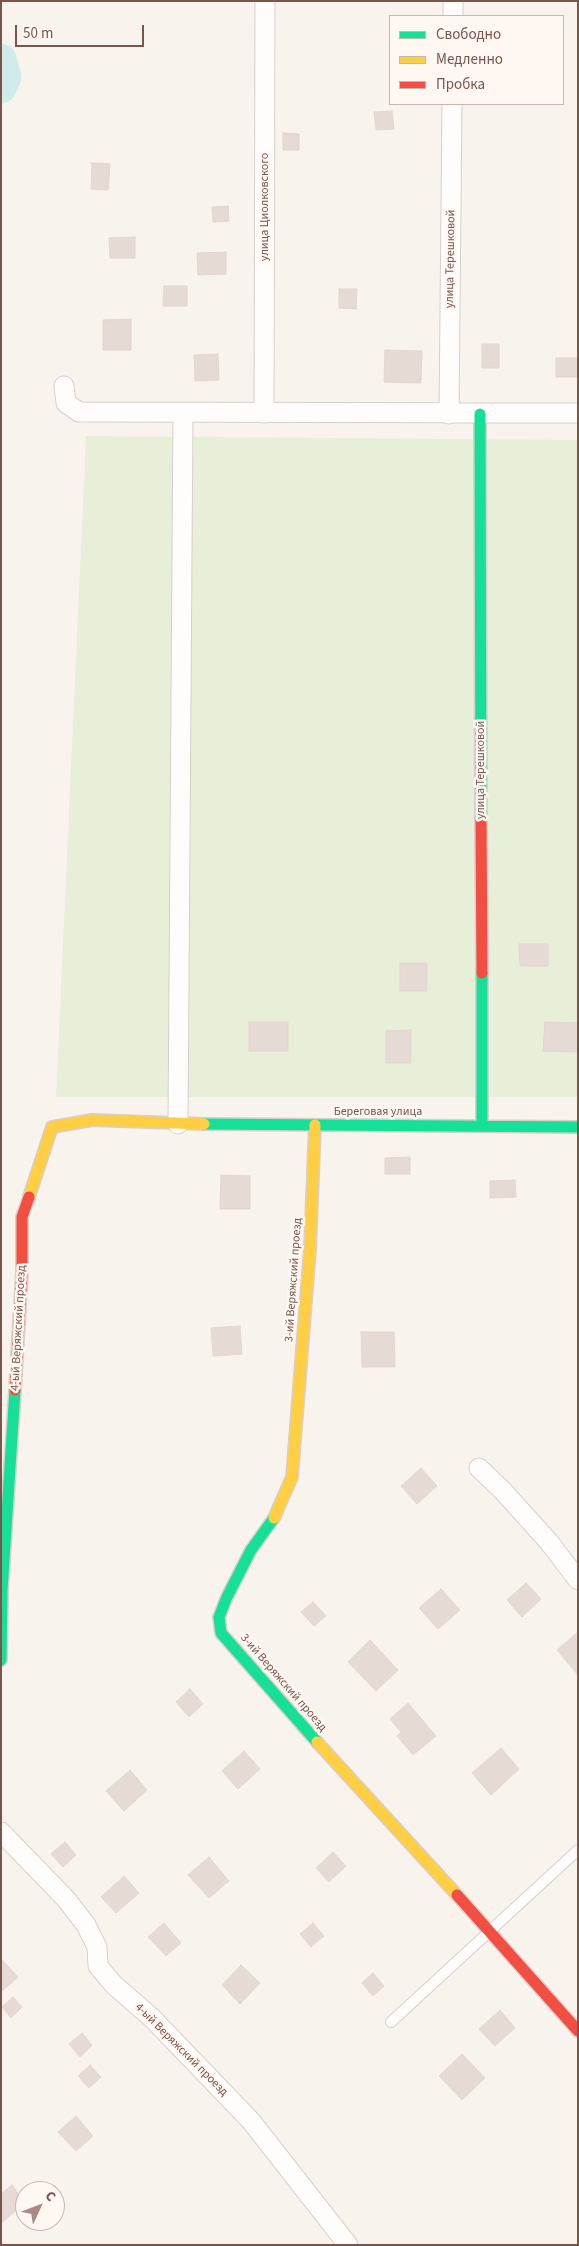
<!DOCTYPE html>
<meta charset="utf-8">
<style>
body{margin:0}
#map{position:relative;width:579px;height:2246px;overflow:hidden;background:#f9f3ee;font-family:"Source Sans 3",sans-serif}
canvas{display:block}
.frame{position:absolute;inset:0;border:2px solid #79554c;pointer-events:none}
.legend{position:absolute;left:389px;top:15px;width:175px;height:90px;box-sizing:border-box;background:#fff7f1;border:1px solid #c9b6af;margin:0;padding:6px 9px;list-style:none;font-size:15px;color:#79554c}
.legend li{display:flex;align-items:center;gap:10px;height:25px}
.legend b{width:25px;border:1px solid #c9b6af}
.north{position:absolute;left:15px;top:2181px;width:50px;height:50px;box-sizing:border-box;background:#fff7f1;border:1px solid #c9b6af;border-radius:50%;rotate:47deg;font-size:14px;font-weight:700;line-height:20px;text-align:center;color:#79554c}
.north::after{content:'';display:block;margin:auto;width:18px;height:22px;background:#a68c85;clip-path:polygon(50% 0,100% 100%,50% 72%,0 100%)}
.scale{position:absolute;left:15px;top:25px;width:129px;height:22px;box-sizing:border-box;border:2px solid #79554c;border-top:0;padding-left:6px;font-size:15px;line-height:18px;white-space:nowrap;color:#79554c;-webkit-text-stroke:4px #fff7f1;paint-order:stroke}
</style>
<div id="map">
<canvas width="579" height="2246"></canvas>
<div class="frame"></div>
<ul class="legend">
<li><b style="height:6px;background:#16e098"></b>Свободно</li>
<li><b style="height:6px;background:#ffcf43"></b>Медленно</li>
<li><b style="height:6px;background:#f24e42"></b>Пробка</li>
</ul>
<div class="north">С</div>
<div class="scale">50 m</div>
</div>
<script>
const context = document.querySelector('canvas').getContext('2d');
context.lineJoin = 'round';
function fillPath(path, color) { context.fillStyle = color; context.fill(path, 'evenodd'); }
const poly = rows => new Path2D(rows.map(r => 'M' + r).join(''));
function strokePath(path, color, width, dash) { context.strokeStyle = color; context.lineWidth = width; context.lineCap = dash ? 'butt' : 'round'; context.setLineDash(dash || []); context.stroke(path); }
function write(font, color, halo, rows, align = 'center') {
  context.font = font + ' "Source Sans 3",sans-serif'; context.lineWidth = 5; context.setLineDash([]); context.textBaseline = 'middle'; context.strokeStyle = halo; context.fillStyle = color; for (const [text, x, y, turn = 0] of rows) {
    context.save(); context.translate(x, y); context.rotate((+turn || 0) * Math.PI / 180); context.textAlign = isNaN(turn) ? turn : align; if (halo) context.strokeText(text, 0, 0); context.fillText(text, 0, 0); context.restore();
  }
}
const green = poly([
 [86,436,578,440,578,1097,56,1097]
]);
const river = poly([
 [1,59,6,77,1,88]
]);
const building = poly([
 [392,111,394,129,376,130,374,112,392,111],
 [283,133,299,134,299,150,283,150,283,133],
 [92,163,110,164,108,190,91,189,92,163],
 [228,206,229,221,213,222,212,207,228,206],
 [135,237,135,258,110,258,109,238,135,237],
 [226,252,226,274,198,275,197,253,226,252],
 [164,286,187,286,187,306,163,306,164,286],
 [339,289,357,289,356,309,339,308,339,289],
 [131,319,131,350,103,350,103,320,131,319],
 [482,344,499,344,499,368,482,368,482,344],
 [385,350,422,351,421,383,384,382,385,350],
 [218,354,219,380,195,381,194,355,218,354],
 [556,358,578,358,578,377,556,377,556,358],
 [519,944,548,944,548,966,520,966,519,944],
 [400,963,427,963,427,991,400,991,400,963],
 [249,1022,288,1022,288,1051,249,1051,249,1022],
 [545,1022,578,1023,578,1052,543,1051,545,1022],
 [411,1030,411,1063,386,1063,386,1031,411,1030],
 [410,1157,410,1174,385,1174,385,1158,410,1157],
 [221,1175,250,1176,250,1209,220,1209,221,1175],
 [515,1180,516,1197,490,1198,490,1181,515,1180],
 [240,1326,242,1354,213,1356,211,1328,240,1326],
 [361,1332,394,1332,395,1367,362,1367,361,1332],
 [421,1468,437,1486,417,1504,401,1486,421,1468],
 [526,1583,541,1599,522,1617,507,1600,526,1583],
 [441,1589,460,1610,438,1629,419,1608,441,1589],
 [313,1602,326,1616,314,1626,301,1612,313,1602],
 [578,1632,578,1675,557,1650,578,1632],
 [370,1640,398,1670,376,1691,348,1662,370,1640],
 [190,1689,203,1704,189,1717,176,1702,190,1689],
 [408,1703,436,1736,413,1755,397,1736,401,1732,390,1719,408,1703],
 [501,1748,519,1769,491,1795,472,1773,501,1748],
 [244,1751,260,1769,238,1789,222,1771,244,1751],
 [130,1770,147,1790,124,1811,106,1791,130,1770],
 [65,1842,76,1855,63,1867,51,1854,65,1842],
 [333,1852,346,1866,329,1882,316,1868,333,1852],
 [209,1857,229,1881,209,1898,188,1875,209,1857],
 [124,1876,139,1893,116,1913,101,1897,124,1876],
 [164,1923,181,1943,166,1956,148,1937,164,1923],
 [313,1923,324,1936,311,1947,300,1934,313,1923],
 [1,1959,18,1977,1,1992,1,1959],
 [241,1965,260,1983,240,2004,222,1985,241,1965],
 [373,1973,384,1986,373,1996,362,1983,373,1973],
 [13,1997,22,2007,11,2018,2,2007,13,1997],
 [500,2010,515,2028,495,2046,479,2029,500,2010],
 [82,2033,92,2045,80,2057,69,2044,82,2033],
 [462,2054,485,2078,462,2100,439,2076,462,2054],
 [90,2065,101,2077,89,2088,78,2076,90,2065],
 [76,2116,93,2136,76,2151,58,2132,76,2116],
 [12,2185,25,2203,1,2223,1,2194,12,2185]
]);
const lane = poly([
 [391,2022,578,1850]
]);
const street = poly([
 [453,16,453,1],
 [64,386,66,403,79,412,578,413],
 [264,413,265,1],
 [449,414,452,104],
 [178,1124,183,413],
 [479,1468,502,1490,549,1542,578,1580],
 [1,1832,66,1899,86,1925,97,1947,98,1966,114,1985,152,2018,251,2121,348,2245]
]);
const fast = poly([
 [480,414,481,819],
 [482,973,482,1126],
 [204,1124,578,1127],
 [274,1518,251,1550,227,1597,219,1617,221,1633,317,1742],
 [1,1660,2,1590,15,1390]
]);
const slow = poly([
 [29,1197,52,1127,92,1120,204,1124],
 [274,1518,292,1477,310,1249,315,1125],
 [317,1742,457,1895]
]);
const jam = poly([
 [481,819,482,973],
 [15,1390,22,1272,22,1217,29,1197],
 [457,1895,578,2031]
]);
const streetNames = [
 ["улица Циолковского",265,207,-90],
 ["улица Терешковой",451,259,-89],
 ["улица Терешковой",481,770,-90],
 ["Береговая улица",378,1112],
 ["3-ий Веряжский проезд",294,1280,-86],
 ["4-ый Веряжский проезд",19,1328,-87],
 ["3-ий Веряжский проезд",283,1683,49],
 ["4-ый Веряжский проезд",181,2050,45]
];
fillPath(green, '#e8efd9');
strokePath(river, '#cfebea', 31);
fillPath(building, '#e6dad5');
strokePath(building, '#e2d5d0', 1);
strokePath(lane, '#d8cfca', 12);
strokePath(street, '#d8cfca', 21);
strokePath(fast, '#d9ceca', 14);
strokePath(slow, '#d9ceca', 14);
strokePath(jam, '#d9ceca', 14);
strokePath(lane, '#fefdfc', 10);
strokePath(street, '#fefdfc', 19);
strokePath(fast, '#16e098', 11);
strokePath(slow, '#ffcf43', 11);
strokePath(jam, '#f24e42', 11);
write('12px', '#79554c', '#fff7f1', streetNames);
</script>
